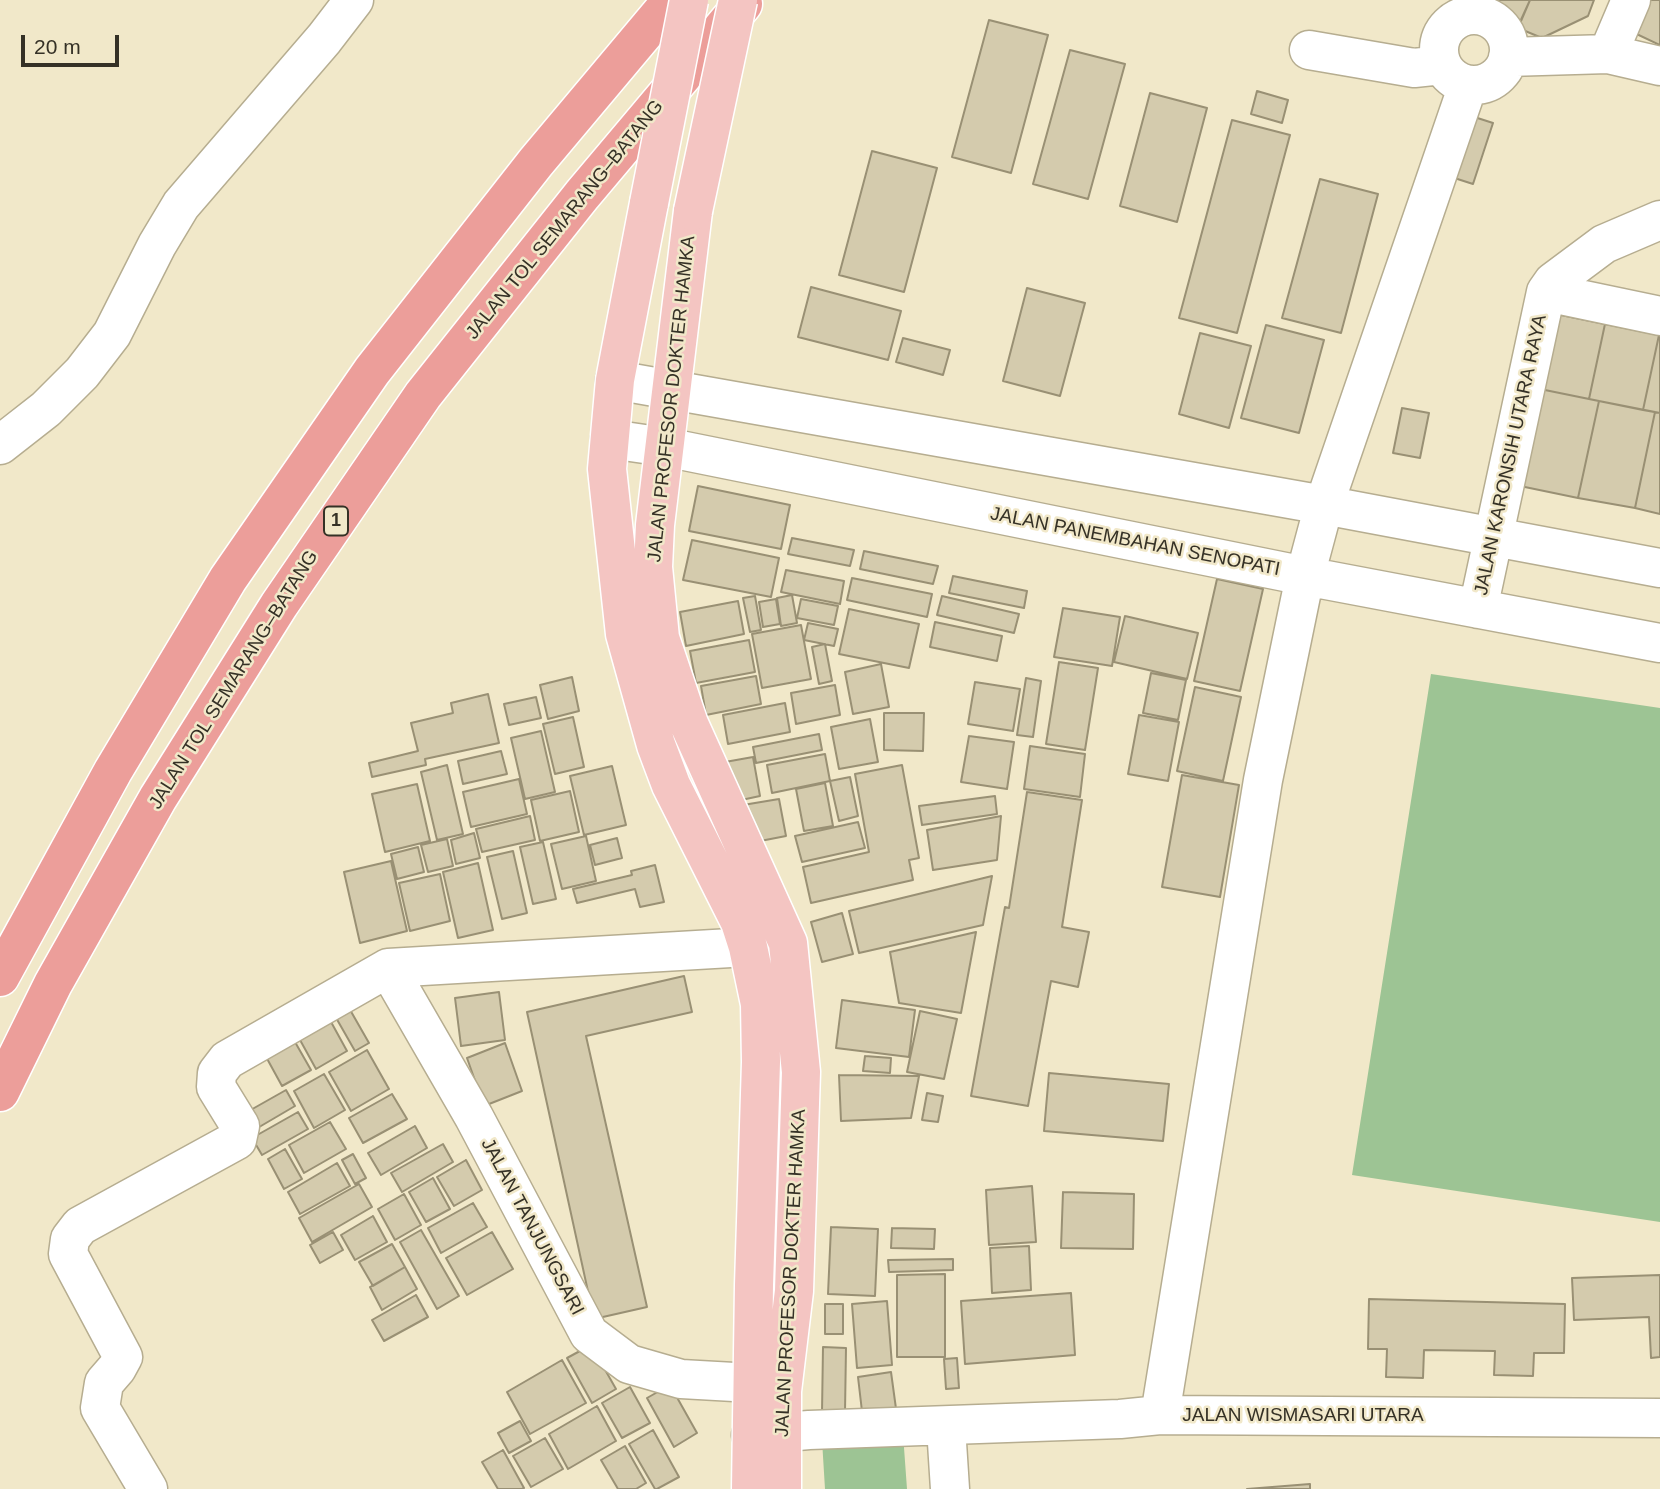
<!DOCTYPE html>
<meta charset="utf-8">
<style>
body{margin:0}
#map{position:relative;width:1660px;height:1489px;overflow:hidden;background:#f1e8c9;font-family:Arial,sans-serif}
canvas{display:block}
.scale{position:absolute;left:21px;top:35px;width:98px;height:32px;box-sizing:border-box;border:4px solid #353126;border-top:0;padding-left:9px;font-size:21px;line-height:24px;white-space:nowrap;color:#353126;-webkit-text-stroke:5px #f1e8c9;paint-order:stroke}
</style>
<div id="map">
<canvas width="1660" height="1489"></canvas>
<div class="scale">20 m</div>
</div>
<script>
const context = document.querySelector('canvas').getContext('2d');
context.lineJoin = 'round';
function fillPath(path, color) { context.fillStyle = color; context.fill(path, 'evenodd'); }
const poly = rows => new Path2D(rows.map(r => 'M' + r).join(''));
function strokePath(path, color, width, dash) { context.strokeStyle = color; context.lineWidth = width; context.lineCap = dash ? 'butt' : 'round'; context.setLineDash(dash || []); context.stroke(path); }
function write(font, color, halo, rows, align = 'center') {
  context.font = font + ' Arial,sans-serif'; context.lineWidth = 5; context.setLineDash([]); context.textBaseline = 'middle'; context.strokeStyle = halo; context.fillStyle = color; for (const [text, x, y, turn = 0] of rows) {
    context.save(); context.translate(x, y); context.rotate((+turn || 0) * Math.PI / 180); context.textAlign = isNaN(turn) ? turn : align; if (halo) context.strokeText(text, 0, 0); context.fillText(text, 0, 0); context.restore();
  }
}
const green = poly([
 [1431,674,1660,708,1660,1222,1352,1175],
 [903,1434,907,1489,825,1489,822,1440]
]);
const building = poly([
 [1468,0,1530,0,1520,22,1468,0],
 [1530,0,1594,0,1588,16,1542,38,1518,28,1530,0],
 [1640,0,1660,0,1660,45,1626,29,1640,0],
 [989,20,1048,35,1011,173,952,157,989,20],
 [1070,50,1125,64,1088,199,1033,184,1070,50],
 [1257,91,1288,100,1282,123,1251,114,1257,91],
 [1150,93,1207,108,1177,222,1120,206,1150,93],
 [1465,114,1493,123,1473,184,1445,175,1465,114],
 [1232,120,1290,135,1237,333,1179,318,1232,120],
 [872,151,937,168,904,292,839,275,872,151],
 [1320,179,1378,194,1341,333,1282,318,1320,179],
 [811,287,901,311,888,360,798,337,811,287],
 [1027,288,1085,303,1060,396,1003,381,1027,288],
 [1556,314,1605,324,1589,399,1540,389,1556,314],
 [1605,324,1659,335,1643,410,1589,399,1605,324],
 [1266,325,1324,340,1299,433,1241,418,1266,325],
 [1200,333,1251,346,1229,428,1179,414,1200,333],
 [1659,335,1660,335,1660,413,1643,410,1659,335],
 [903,338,950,350,943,375,896,362,903,338],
 [1540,389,1599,401,1578,498,1520,486,1540,389],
 [1599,401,1655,412,1635,508,1578,498,1599,401],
 [1402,408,1429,413,1420,458,1393,453,1402,408],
 [1655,412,1660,413,1660,514,1635,508,1655,412],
 [698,486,790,505,781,549,689,531,698,486],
 [792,538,854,550,850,566,788,554,792,538],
 [692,540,779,558,771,597,683,580,692,540],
 [864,551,938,566,933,584,860,569,864,551],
 [786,570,844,581,840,604,781,592,786,570],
 [953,576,1027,591,1024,608,949,593,953,576],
 [852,578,932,594,927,617,847,600,852,578],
 [1217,579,1263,589,1240,691,1194,681,1217,579],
 [792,595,797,623,781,626,777,598,792,595],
 [755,596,761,630,750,632,743,598,755,596],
 [942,596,1019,614,1014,633,937,615,942,596],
 [776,599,780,624,763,627,759,602,776,599],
 [801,599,838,606,834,625,797,618,801,599],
 [738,601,744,634,686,646,680,612,738,601],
 [1063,608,1120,617,1112,666,1054,657,1063,608],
 [849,609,919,624,909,668,839,654,849,609],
 [1125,616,1198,633,1187,679,1114,662,1125,616],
 [935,622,1002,636,997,661,930,647,935,622],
 [808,623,838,629,834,646,804,640,808,623],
 [801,625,811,679,762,688,752,634,801,625],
 [749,640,755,672,696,683,690,651,749,640],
 [825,644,832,681,819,684,812,647,825,644],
 [1059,662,1098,668,1085,750,1046,744,1059,662],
 [881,664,889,707,853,714,845,672,881,664],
 [1151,673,1186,680,1178,720,1143,713,1151,673],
 [756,676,761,704,706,715,701,686,756,676],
 [572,677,579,711,548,719,540,685,572,677],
 [1026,678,1041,681,1033,737,1017,735,1026,678],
 [975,682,1020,689,1013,731,968,724,975,682],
 [835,685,840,715,796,724,791,693,835,685],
 [1195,687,1241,697,1223,781,1177,771,1195,687],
 [488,694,499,743,425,759,426,765,372,777,369,763,418,751,411,723,453,713,451,703,488,694],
 [536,697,541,718,509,725,504,704,536,697],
 [785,703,790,732,728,744,723,715,785,703],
 [884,713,924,713,923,751,884,750,884,713],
 [1139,715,1179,722,1168,781,1128,774,1139,715],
 [573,717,584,767,555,774,543,724,573,717],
 [870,719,878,762,839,769,831,727,870,719],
 [541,731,555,792,525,799,511,738,541,731],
 [819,734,822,750,756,763,753,747,819,734],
 [969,736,1014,742,1007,789,961,782,969,736],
 [1030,746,1085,754,1080,797,1024,789,1030,746],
 [501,751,507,774,463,784,458,761,501,751],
 [825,754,830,781,772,793,767,765,825,754],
 [753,757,760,796,732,802,725,762,753,757],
 [447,765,463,834,437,840,421,772,447,765],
 [902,765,919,858,909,860,913,880,811,903,803,867,869,852,855,774,902,765],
 [612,766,626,825,584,835,570,776,612,766],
 [1182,775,1239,785,1220,897,1162,887,1182,775],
 [850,777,858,816,839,821,830,781,850,777],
 [519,779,527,814,471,827,463,792,519,779],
 [825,783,833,826,804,831,796,789,825,783],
 [417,784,430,841,385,852,372,794,417,784],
 [570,791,579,832,540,841,531,800,570,791],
 [1027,792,1082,800,1062,927,1089,932,1078,987,1051,981,1028,1106,971,1096,1005,907,1009,908,1027,792],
 [995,796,997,814,922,825,919,806,995,796],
 [779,799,786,836,750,843,743,805,779,799],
 [530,816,535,840,482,852,476,829,530,816],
 [1001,816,997,860,933,870,927,830,1001,816],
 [858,822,865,848,802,862,795,836,858,822],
 [474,833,480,858,456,864,451,840,474,833],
 [586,836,596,881,562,889,551,844,586,836],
 [617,838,622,858,595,865,590,845,617,838],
 [447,839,453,866,428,872,421,845,447,839],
 [543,842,556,899,533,904,520,847,543,842],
 [418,847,424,872,397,879,391,854,418,847],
 [513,851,527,913,502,919,487,857,513,851],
 [391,861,407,931,360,943,344,872,391,861],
 [478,863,493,930,458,938,443,872,478,863],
 [655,865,664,902,640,907,635,889,577,903,573,889,632,875,631,871,655,865],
 [440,874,450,921,410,931,399,883,440,874],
 [992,876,983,925,859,953,849,911,992,876],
 [842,913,853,954,822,962,811,922,842,913],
 [976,932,961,1013,899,1003,890,952,976,932],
 [684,976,692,1012,586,1036,647,1307,594,1319,527,1012,684,976],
 [499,992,505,1040,461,1046,455,998,499,992],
 [842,1000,915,1010,909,1057,836,1048,842,1000],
 [345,1001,369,1043,355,1051,331,1009,345,1001],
 [325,1011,347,1051,316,1069,294,1029,325,1011],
 [920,1011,957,1019,944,1079,907,1072,920,1011],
 [287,1028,311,1070,282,1086,259,1044,287,1028],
 [505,1043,522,1091,484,1106,467,1058,505,1043],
 [367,1050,389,1089,351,1111,329,1072,367,1050],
 [865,1056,891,1058,890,1073,863,1071,865,1056],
 [1049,1073,1169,1084,1163,1141,1044,1131,1049,1073],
 [324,1074,345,1110,314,1128,294,1091,324,1074],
 [839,1075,919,1076,911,1118,841,1121,839,1075],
 [286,1090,295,1106,249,1133,240,1116,286,1090],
 [927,1093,943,1096,938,1122,922,1120,927,1093],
 [392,1094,407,1119,363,1143,349,1118,392,1094],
 [298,1112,308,1129,262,1155,252,1138,298,1112],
 [330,1122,346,1149,304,1173,289,1145,330,1122],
 [415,1126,427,1148,381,1175,368,1153,415,1126],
 [443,1144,453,1162,402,1192,391,1173,443,1144],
 [285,1149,302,1179,284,1189,268,1159,285,1149],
 [353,1154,366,1178,355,1184,342,1160,353,1154],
 [466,1160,482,1190,454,1206,437,1177,466,1160],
 [337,1163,350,1186,300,1214,288,1192,337,1163],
 [433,1178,450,1209,426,1222,409,1192,433,1178],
 [359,1184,372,1207,312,1242,299,1218,359,1184],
 [1032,1186,1036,1242,989,1245,986,1190,1032,1186],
 [1063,1192,1134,1194,1133,1249,1061,1248,1063,1192],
 [404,1194,421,1225,395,1240,378,1209,404,1194],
 [473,1203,487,1227,441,1253,428,1228,473,1203],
 [373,1216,387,1242,355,1260,341,1235,373,1216],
 [831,1227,878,1229,875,1296,828,1294,831,1227],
 [892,1228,935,1229,934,1249,891,1248,892,1228],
 [421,1230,459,1296,437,1309,400,1242,421,1230],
 [333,1232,343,1250,320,1263,310,1245,333,1232],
 [492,1232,513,1269,467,1295,446,1258,492,1232],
 [392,1244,405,1267,373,1286,359,1262,392,1244],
 [1029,1246,1031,1290,992,1293,990,1248,1029,1246],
 [953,1259,953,1270,889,1272,888,1260,953,1259],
 [405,1267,417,1289,382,1310,370,1287,405,1267],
 [945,1274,945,1357,897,1357,897,1275,945,1274],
 [1660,1275,1660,1357,1651,1358,1649,1317,1574,1320,1572,1278,1660,1275],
 [1071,1293,1075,1355,965,1364,961,1301,1071,1293],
 [416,1295,428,1317,384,1341,372,1320,416,1295],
 [1369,1299,1565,1304,1564,1353,1534,1353,1533,1376,1494,1375,1495,1351,1424,1350,1423,1378,1386,1377,1387,1349,1368,1349,1369,1299],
 [887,1301,892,1365,857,1368,852,1304,887,1301],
 [825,1304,843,1304,843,1334,825,1334,825,1304],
 [591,1345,616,1389,592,1403,567,1358,591,1345],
 [823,1347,846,1348,845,1412,822,1412,823,1347],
 [957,1358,959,1388,946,1389,944,1359,957,1358],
 [562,1360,586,1403,530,1434,507,1392,562,1360],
 [891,1372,897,1416,863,1420,858,1377,891,1372],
 [670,1385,697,1433,674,1447,647,1398,670,1385],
 [630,1387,650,1423,622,1438,602,1403,630,1387],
 [597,1406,616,1441,568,1469,549,1434,597,1406],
 [520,1421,531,1441,509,1453,498,1433,520,1421],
 [653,1430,679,1477,657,1489,655,1489,629,1444,653,1430],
 [545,1438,563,1469,531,1487,513,1456,545,1438],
 [625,1446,646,1483,636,1489,618,1489,601,1460,625,1446],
 [503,1450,524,1488,522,1489,498,1489,482,1462,503,1450],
 [1310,1484,1310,1489,1247,1489,1310,1484]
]);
const minor = poly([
 '1439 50a35 35 0 1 1 70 0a35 35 0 1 1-70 0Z',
 [1309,50,1414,68,1442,65],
 [1608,54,1631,0],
 [1508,57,1608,54,1660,66],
 [1546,292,1660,316],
 [615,380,1324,505,1660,568],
 [610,439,665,447,1305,576,1660,643],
 [0,445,46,409,82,373,112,334,157,245,181,205,324,39,354,0],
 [1478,609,1546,292,1553,282,1604,244,1660,220],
 [388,968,474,1117,589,1334,629,1364,681,1379,752,1383],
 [1160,1415,1263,780,1305,576,1324,505,1468,85],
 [946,1427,950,1489],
 [751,1435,809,1430,1120,1419,1160,1415,1660,1418],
 [148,1489,100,1408,104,1383,117,1368,123,1357,68,1254,70,1239,80,1226,237,1140,240,1126,216,1087,217,1073,227,1060,388,968,748,947]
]);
const major = poly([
 [649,203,615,380,607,469,625,634,656,745,671,785,740,922,748,947,760,1004,761,1062,754,1285,751,1489],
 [693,211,655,525,653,567,660,638,689,724,788,943,801,1072,794,1291,782,1391,782,1489]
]);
const highway = poly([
 [0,977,113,771,228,579,372,371,536,162,672,0],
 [0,1092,53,984,158,798,279,605,423,395,582,195,743,4]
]);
const majorBridge = poly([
 [649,203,689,0],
 [693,211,738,0]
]);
const shields = [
 [336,521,24]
];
const shieldNames = [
 ["1",336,521]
];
const streetNames = [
 ["JALAN TOL SEMARANG–BATANG",565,220,-51],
 ["JALAN PROFESOR DOKTER HAMKA",672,399,-84],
 ["JALAN KARONSIH UTARA RAYA",1511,455,-78],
 ["JALAN PANEMBAHAN SENOPATI",1135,542,11],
 ["JALAN TOL SEMARANG–BATANG",234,680,-58],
 ["JALAN TANJUNGSARI",532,1227,62],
 ["JALAN PROFESOR DOKTER HAMKA",791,1273,-87],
 ["JALAN WISMASARI UTARA",1303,1416]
];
fillPath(green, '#9dc494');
fillPath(building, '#d4cbad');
strokePath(building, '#999074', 2);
strokePath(minor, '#b6ad90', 41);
strokePath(major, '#fff', 41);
strokePath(highway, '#fff', 41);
strokePath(minor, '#fff', 38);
strokePath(major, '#f4c5c2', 38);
strokePath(highway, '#ec9e9a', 38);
strokePath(majorBridge, '#fff', 41, []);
strokePath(majorBridge, '#f4c5c2', 38);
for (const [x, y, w] of shields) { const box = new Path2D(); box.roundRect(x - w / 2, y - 14.5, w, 29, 5); context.fillStyle = '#f1e8c9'; context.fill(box); strokePath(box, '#353126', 2); }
write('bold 18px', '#353126', null, shieldNames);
write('19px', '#353126', '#f1e8c9', streetNames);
</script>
